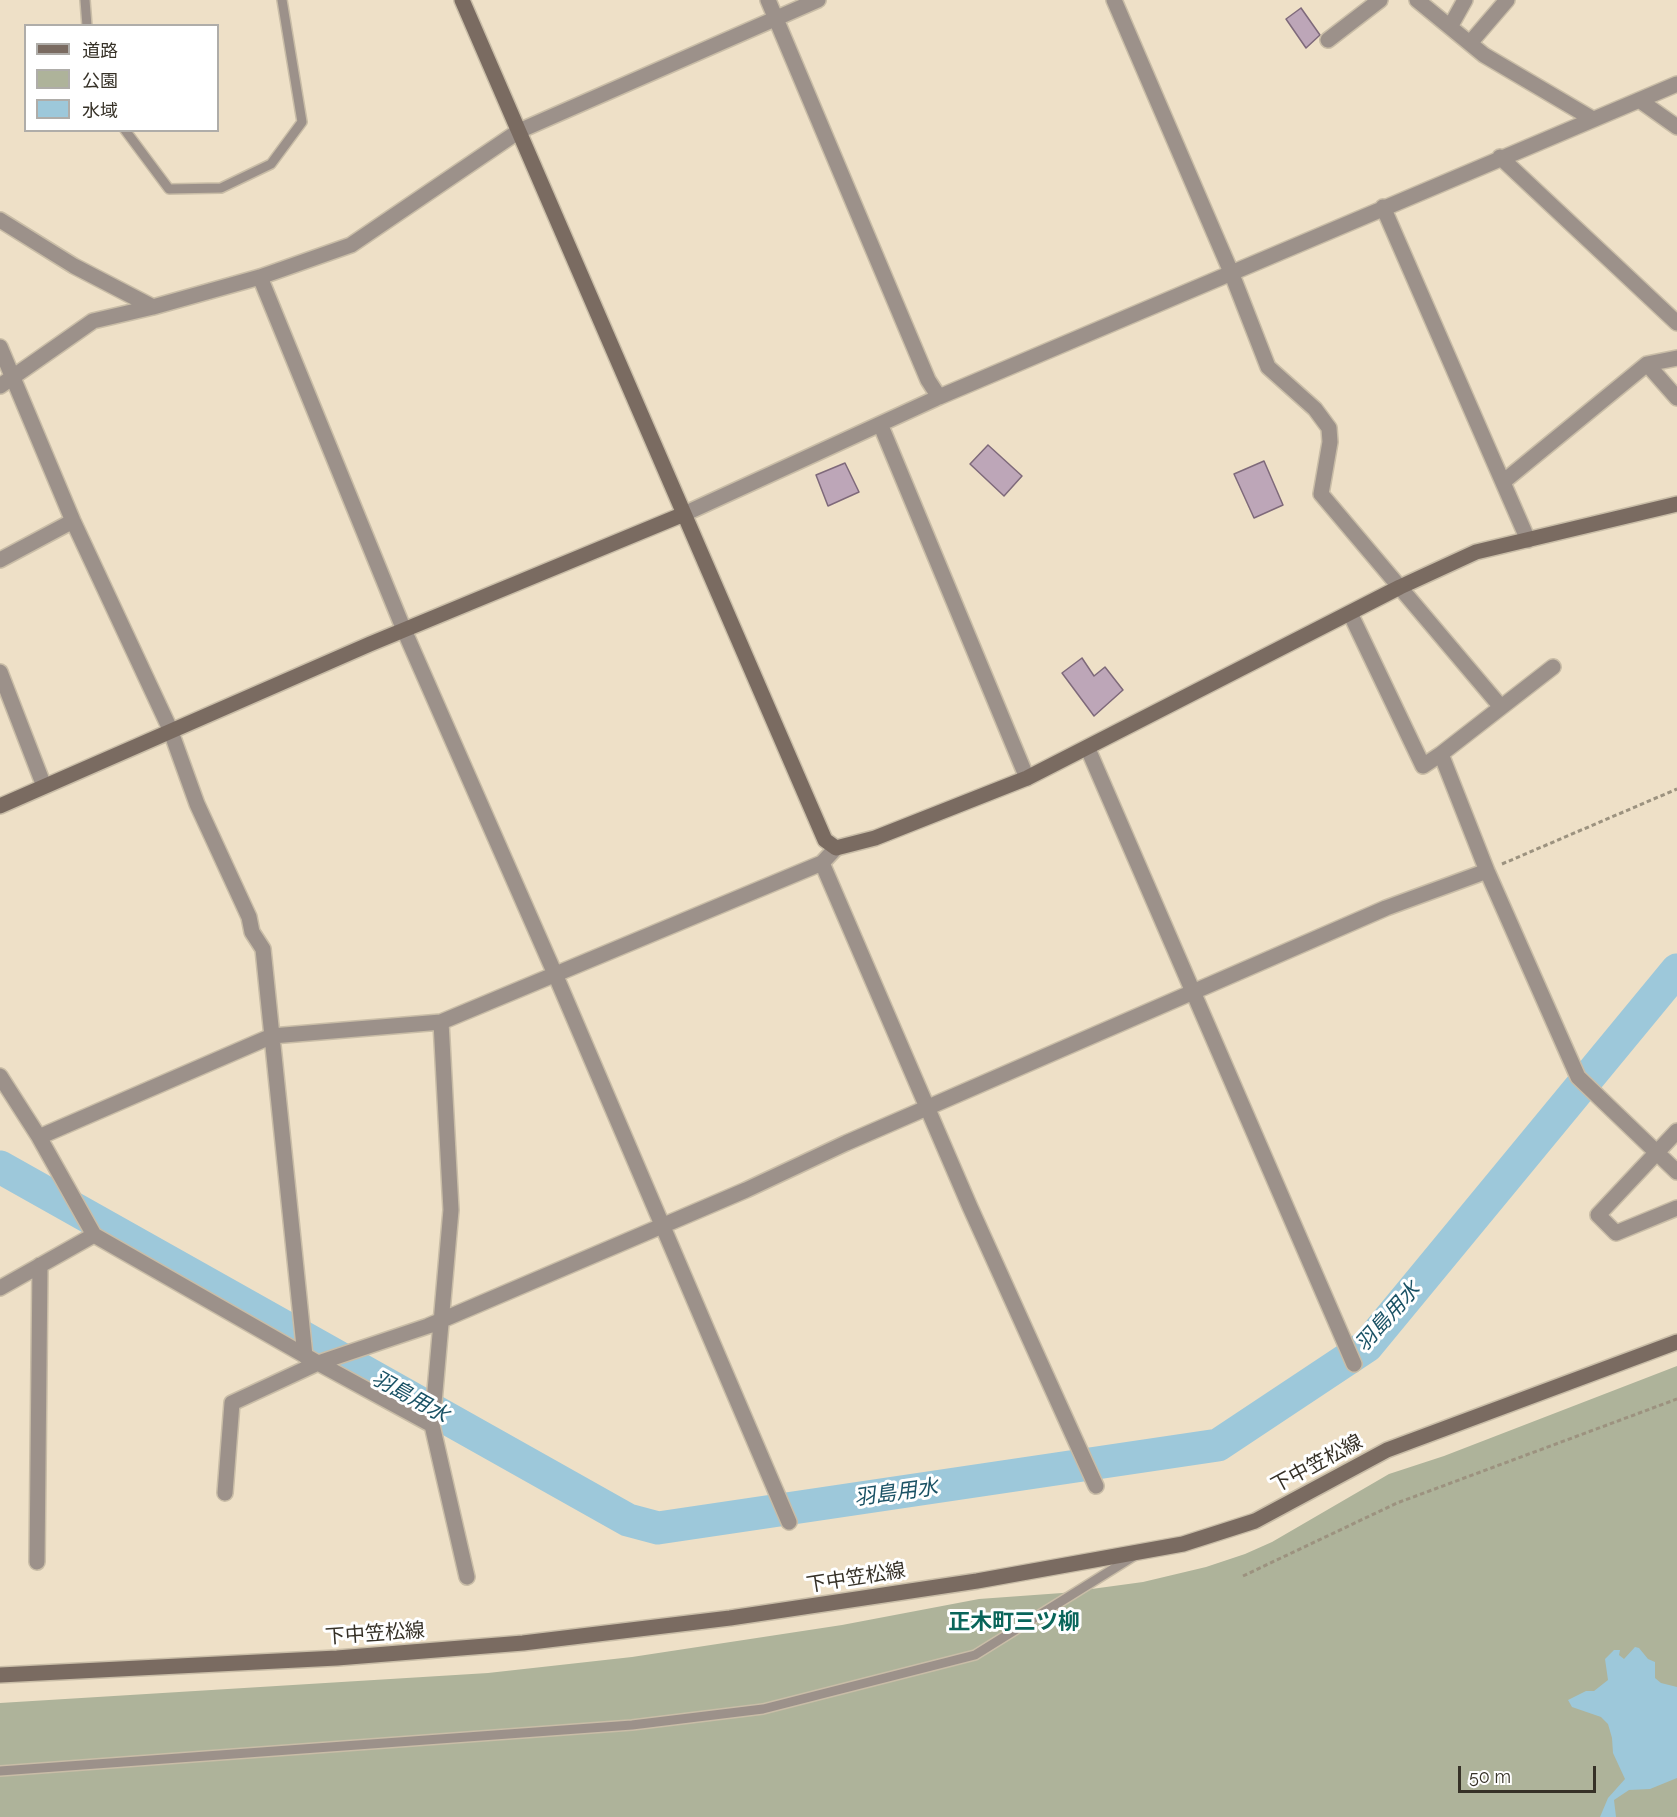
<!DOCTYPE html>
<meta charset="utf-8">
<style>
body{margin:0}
#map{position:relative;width:1677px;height:1817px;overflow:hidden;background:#eee0c7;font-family:Raleway,"Noto Sans JP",sans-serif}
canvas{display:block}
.legend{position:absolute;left:24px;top:24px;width:195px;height:108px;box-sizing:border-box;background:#fff;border:2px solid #afada9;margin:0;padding:8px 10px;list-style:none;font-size:18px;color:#363127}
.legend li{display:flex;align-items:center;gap:12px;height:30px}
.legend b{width:30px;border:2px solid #afada9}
.scale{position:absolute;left:1458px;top:1766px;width:138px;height:27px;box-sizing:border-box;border:3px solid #363127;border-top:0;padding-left:8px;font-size:18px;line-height:21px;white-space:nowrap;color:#363127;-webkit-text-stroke:4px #fff;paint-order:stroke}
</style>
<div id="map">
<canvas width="1677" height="1817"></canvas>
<ul class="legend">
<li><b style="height:8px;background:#7a6b61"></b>道路</li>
<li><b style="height:16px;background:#aeb39a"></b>公園</li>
<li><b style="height:16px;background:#9dc8da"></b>水域</li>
</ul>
<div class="scale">50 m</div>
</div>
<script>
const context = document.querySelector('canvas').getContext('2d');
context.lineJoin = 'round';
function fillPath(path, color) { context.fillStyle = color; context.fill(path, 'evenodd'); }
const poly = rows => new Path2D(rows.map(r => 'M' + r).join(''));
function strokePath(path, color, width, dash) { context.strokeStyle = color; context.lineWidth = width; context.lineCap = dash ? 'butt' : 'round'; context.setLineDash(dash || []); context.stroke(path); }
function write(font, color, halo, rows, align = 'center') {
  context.font = font + ' Raleway,"Noto Sans JP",sans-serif'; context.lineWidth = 6; context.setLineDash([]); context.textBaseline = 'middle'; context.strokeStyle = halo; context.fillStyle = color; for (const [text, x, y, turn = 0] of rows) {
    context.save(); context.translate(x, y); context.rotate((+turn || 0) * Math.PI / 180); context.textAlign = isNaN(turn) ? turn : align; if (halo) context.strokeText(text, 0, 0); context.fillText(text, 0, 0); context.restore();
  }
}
const green = poly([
 [1677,1366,1677,1817,0,1817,0,1703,488,1673,632,1657,842,1625,979,1599,1062,1593,1143,1582,1206,1567,1245,1554,1272,1542,1389,1474,1444,1456]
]);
const water = poly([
 [1635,1647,1639,1648,1648,1659,1655,1662,1655,1678,1661,1683,1677,1687,1677,1778,1650,1789,1629,1790,1614,1800,1616,1817,1600,1817,1608,1798,1625,1779,1613,1753,1612,1738,1608,1724,1601,1717,1572,1707,1568,1700,1586,1691,1594,1691,1608,1680,1605,1659,1614,1650,1620,1650,1619,1655,1624,1659]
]);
const river = poly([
 [0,1167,628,1520,658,1528,1218,1445,1367,1346,1677,970]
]);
const building = poly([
 [1301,8,1320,35,1306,48,1286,19,1301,8],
 [988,445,1022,476,1004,496,970,464,988,445],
 [1264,461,1283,505,1254,518,1234,474,1264,461],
 [845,463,859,492,828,506,816,475,845,463],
 [1082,658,1094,676,1105,667,1123,690,1094,716,1062,673,1082,658]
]);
const path = poly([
 [1502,864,1677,789],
 [1243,1576,1397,1503,1677,1399]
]);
const lane = poly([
 [85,0,87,26],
 [125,130,169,189,221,188,271,164,302,122,282,0],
 [0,1771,632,1725,763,1709,975,1655,1134,1556]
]);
const street = poly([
 [768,0,928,380,939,397],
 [1114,0,1231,272,1268,367,1315,409,1329,428,1330,442,1321,494,1501,707],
 [1417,0,1484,55,1591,118],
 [1450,27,1465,0],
 [1328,40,1380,0],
 [1470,43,1507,0],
 [1639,100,1677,127],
 [1500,157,1677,323],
 [1383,207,1528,540],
 [0,220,74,266,153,307,260,277,351,245,519,131,818,0],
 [260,277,404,630,555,974,789,1522],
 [0,347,73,521,170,729,197,804,249,917,252,932,263,949,305,1356],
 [1647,364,1677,398],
 [0,386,93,321,153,307],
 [881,426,1027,778],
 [1503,482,1647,364,1677,358],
 [684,514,939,397,1677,84],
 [0,560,73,521],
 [1350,613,1423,766,1441,754,1487,871,1578,1077,1677,1172],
 [0,672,44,786],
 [1088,749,1354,1364],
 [1441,754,1553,667],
 [822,863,970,1207,1096,1486],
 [441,1022,451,1210,432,1425,467,1577],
 [0,1076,39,1137,94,1235,0,1288],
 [1677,1131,1598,1215,1616,1233,1677,1208],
 [39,1137,272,1036,441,1022,822,863,836,848],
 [94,1235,318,1363,432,1425],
 [225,1493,232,1403,318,1363,428,1326,746,1190,846,1143,1386,908,1487,871],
 [37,1562,40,1265]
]);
const secondary = poly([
 [462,0,825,840,836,848,875,838,1027,778,1400,587,1476,552,1677,504],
 [0,806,370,644,684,514],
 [0,1675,337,1658,523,1643,730,1618,977,1581,1183,1544,1255,1521,1387,1450,1677,1342]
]);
const streetNames = [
 ["下中笠松線",1317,1464,-28],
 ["下中笠松線",856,1578,-9],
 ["下中笠松線",375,1634,-4]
];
const waterNames = [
 ["羽島用水",1388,1317,-48],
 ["羽島用水",410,1397,29],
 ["羽島用水",896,1493,-8]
];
const quarterNames = [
 ["正木町三ツ柳",1014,1622]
];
fillPath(green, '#aeb39a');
fillPath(water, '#9dc8da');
strokePath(river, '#9dc8da', 33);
fillPath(building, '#bda6b8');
strokePath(building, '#7e697a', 1.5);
strokePath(lane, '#c9bda7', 12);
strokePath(street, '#c9bda7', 18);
strokePath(secondary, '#c9bda7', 18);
strokePath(path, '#9c927f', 3, [4.5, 3]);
strokePath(lane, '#9c918a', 9);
strokePath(street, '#9c918a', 15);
strokePath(secondary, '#7a6b61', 15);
write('20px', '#363127', '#fff', streetNames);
write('italic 21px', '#1a5265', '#fff', waterNames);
write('bold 22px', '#09655a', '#fff', quarterNames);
</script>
